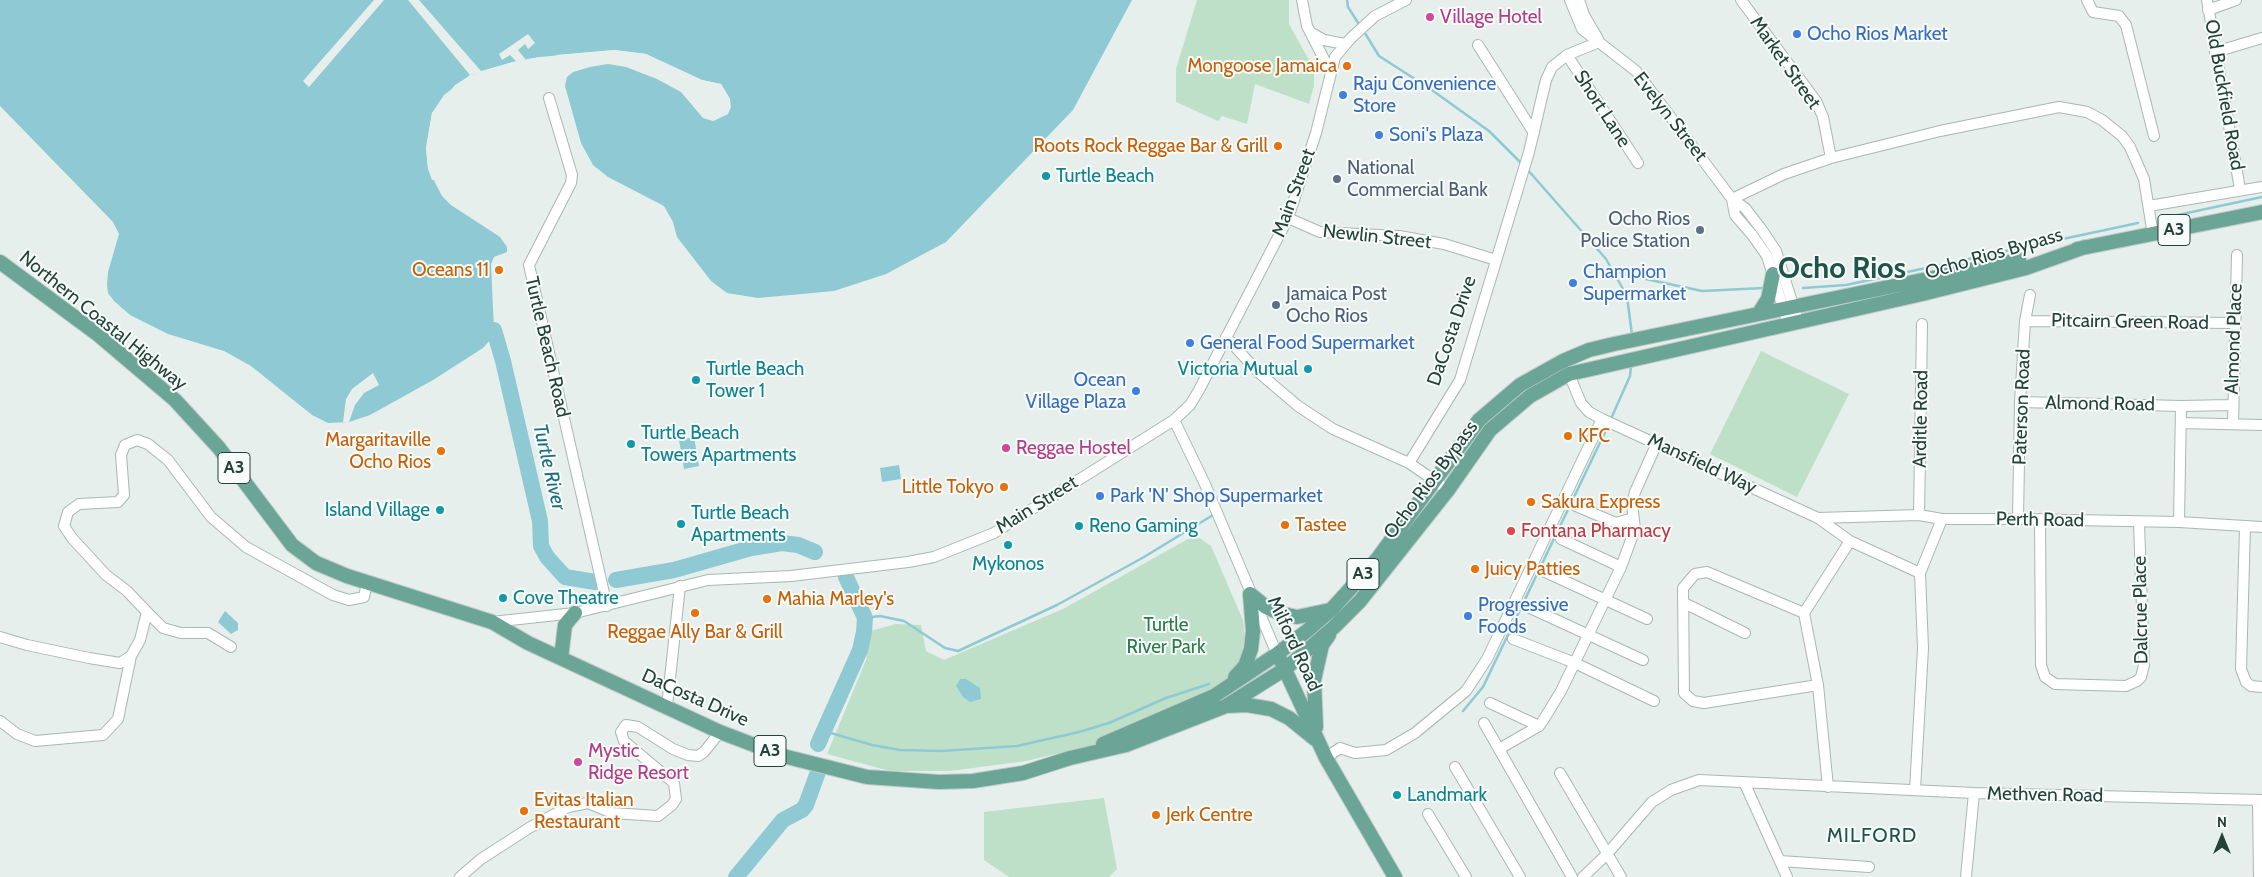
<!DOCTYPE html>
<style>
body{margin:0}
#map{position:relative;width:2262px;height:877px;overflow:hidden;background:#e6efeb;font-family:Cabin,sans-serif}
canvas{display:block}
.north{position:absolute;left:2197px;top:812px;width:50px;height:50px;-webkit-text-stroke:4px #f7fbf9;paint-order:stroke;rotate:0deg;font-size:14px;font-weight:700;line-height:20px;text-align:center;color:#24423a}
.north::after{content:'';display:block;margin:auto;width:18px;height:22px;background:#24423a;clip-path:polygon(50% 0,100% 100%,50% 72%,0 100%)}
</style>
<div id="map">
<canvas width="2262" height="877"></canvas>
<div class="north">N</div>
</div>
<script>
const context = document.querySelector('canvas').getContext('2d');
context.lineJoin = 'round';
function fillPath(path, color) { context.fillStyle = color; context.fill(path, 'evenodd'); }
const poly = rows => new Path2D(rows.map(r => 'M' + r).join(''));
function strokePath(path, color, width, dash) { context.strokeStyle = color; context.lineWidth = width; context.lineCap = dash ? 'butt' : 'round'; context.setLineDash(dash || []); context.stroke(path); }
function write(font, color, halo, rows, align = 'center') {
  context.font = font + ' Cabin,sans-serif'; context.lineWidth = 4; context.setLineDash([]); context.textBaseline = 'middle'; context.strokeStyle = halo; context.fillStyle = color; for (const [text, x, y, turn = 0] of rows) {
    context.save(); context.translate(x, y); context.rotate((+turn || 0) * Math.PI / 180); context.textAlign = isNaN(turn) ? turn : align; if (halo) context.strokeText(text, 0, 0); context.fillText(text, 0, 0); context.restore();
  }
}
const green = poly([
 [1197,0,1289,0,1289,24,1314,69,1314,86,1309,104,1255,84,1247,124,1222,116,1218,121,1176,102,1176,69],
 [1761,351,1849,394,1797,497,1710,454],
 [1195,535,1211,546,1243,620,1245,637,1238,667,1229,680,1215,693,1098,744,1026,761,950,771,890,771,827,754,866,660,870,631,896,624,921,625,926,651,944,660,1065,608],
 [1104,798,1117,869,1109,877,1009,877,984,860,984,812]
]);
const water = poly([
 [0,0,1132,0,1073,110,946,242,886,274,834,291,758,298,727,293,711,281,677,237,673,222,664,206,608,177,593,165,581,143,565,86,567,77,573,72,590,67,608,64,626,67,657,79,681,92,703,118,713,121,728,114,730,99,721,84,702,80,646,54,614,50,540,57,516,61,471,75,455,85,432,113,426,148,428,169,442,196,451,205,500,237,507,247,507,252,494,257,491,264,494,330,490,340,483,348,433,380,370,415,349,422,328,423,312,415,251,366,224,351,168,334,130,315,114,301,108,293,107,285,108,272,119,234,113,222,0,106],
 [694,437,699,466,684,469,679,440],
 [899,465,901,479,882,482,880,468],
 [225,611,238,623,238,630,231,634,218,622],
 [960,679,966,679,980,688,981,699,970,702,963,697,956,686]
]);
const pier = poly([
 [374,0,384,0,309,87,303,81],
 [408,0,419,0,481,71,513,62,515,64,471,75,472,77,446,97,435,114,431,129,428,148,430,168,434,180,432,180,428,169,426,148,432,113,444,95,470,75],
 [528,34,535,43,528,49,525,44,518,50,526,60,540,57,541,59,527,62,526,60,516,61,510,55,502,60,499,54],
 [614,50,646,54,702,80,721,84,730,99,731,107,728,114,713,121,712,118,726,112,729,107,725,93,720,87,701,83,645,57,614,52,556,57,556,55],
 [373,373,379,385,364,393,355,405,349,422,343,422,346,399,352,389]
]);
const stream = poly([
 [1347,0,1348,7,1360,26],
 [1363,30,1379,56,1429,88,1489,131,1521,163],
 [1527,169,1606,259,1627,296,1632,335],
 [2159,219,2262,197],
 [1613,272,1702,291,1764,288],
 [1803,288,1846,285,2138,223],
 [1610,421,1630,376,1631,366],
 [865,618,880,616,904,621,945,648,958,651,1057,605,1144,557,1213,515],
 [1463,711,1483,687,1608,426],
 [824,731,872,745,900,750,941,751,1017,746,1079,732,1109,723,1166,698,1209,684]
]);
const river = poly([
 [494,330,503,361,540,521,541,546,547,557,565,577,595,582],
 [616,580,674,570,751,548,782,543,798,545,815,552],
 [818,744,860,650,864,632,865,618,846,577],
 [736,877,783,820,802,810,806,805,818,772]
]);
const minor = poly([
 [1302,0,1307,26,1330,71],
 [1570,0,1582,29,1636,71,1732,199,1745,208,1762,230,1776,251,1798,321],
 [1579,0,1584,15,1598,39],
 [1741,0,1816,101,1823,117,1831,158],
 [2087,0,2093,12,2119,16,2126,25,2154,136],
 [2207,0,2240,189],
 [2208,10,2236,0],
 [1310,32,1324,40,1345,44],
 [1478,45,1534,133],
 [2215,52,2262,38],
 [1567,55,1638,163],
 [549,98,572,175,571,183,529,265,607,606],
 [1732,199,1784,174,1831,158,1940,131,2059,107,2087,112,2102,120,2122,136,2130,147,2144,179,2153,235],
 [1732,199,1735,215,1753,236,1767,256,1788,324],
 [2149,206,2262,187],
 [1288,218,1320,232,1399,236,1444,244,1496,260],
 [2025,321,2235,323],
 [1226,337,1258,372,1298,406,1333,429,1409,463,1448,490],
 [1569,374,1581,403,1589,412,1602,419,1818,518,1850,541,1920,573],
 [2020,402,2181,406,2179,522],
 [2181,406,2232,405],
 [1174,420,1204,482,1277,654],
 [2181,423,2262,425],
 [2233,424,2237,255],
 [1409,463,1460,380,1529,152,1546,80,1552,67,1567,55,1599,42],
 [1576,506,1616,523,1633,518],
 [1919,515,1922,324],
 [1818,518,1919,515,1942,519,2018,519,2179,522,2262,527],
 [2018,519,2020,402,2025,321,2030,295],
 [2040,519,2041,665,2045,677,2055,684,2126,686,2137,681,2141,677,2144,665,2139,523],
 [2245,527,2241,669,2246,682,2251,686,2262,687],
 [1561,539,1621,567],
 [1543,571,1647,619],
 [1684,603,1745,633],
 [1528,607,1643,660],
 [147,612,163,628,181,633,208,633,231,647],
 [1804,613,1707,572,1695,574,1683,588,1684,693,1693,701,1704,703,1818,685],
 [492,622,575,613,708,580,791,576,908,562,934,557,994,533,1174,420,1190,405,1199,390,1288,218,1316,133,1335,57,1351,38,1375,16,1406,0],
 [0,637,27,645,89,658,120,663,131,656,140,640,147,612,127,591,106,575,72,538,64,526,68,512,79,504,118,502,124,495,121,455,125,445,137,440,148,444,168,460,211,517,246,547,333,595,349,600,364,597,367,583],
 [1513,639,1575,663,1654,701],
 [1490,703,1539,726,1544,719,1561,691,1621,567,1635,529,1632,504,1635,492,1657,443],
 [667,706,680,586],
 [0,721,17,734,35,741,103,735,118,719,131,656],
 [1484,723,1572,877],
 [1499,749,1539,726],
 [1326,758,1340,748,1355,753,1386,750,1415,733,1466,691,1487,659,1602,419],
 [1455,767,1520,877],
 [1560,773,1621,877],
 [1744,782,1787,877],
 [1828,787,1818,685,1804,613,1850,541],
 [1915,790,1923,648,1920,573,1942,519],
 [2258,800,2259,877],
 [1428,814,1466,877],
 [1780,861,1869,867],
 [460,877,481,859,529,828,568,807,588,803,612,813,658,816,672,805,676,799,674,783,624,741,621,732,626,725,638,727,673,749,688,755,698,756,704,752,720,732],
 [1583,877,1607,854,1652,802,1671,790,1699,780,1974,793,2262,800],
 [1966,877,1974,793]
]);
const major = poly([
 [2077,249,2262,212],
 [0,262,96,333,175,400,219,448,292,545,316,563,347,576,492,622,528,643,720,732,783,756,867,777,939,782,973,781,1023,773,1070,758,1126,745,1226,706,1285,669,1333,628,1360,601,1448,490,1490,430,1530,396,1569,374,1922,294,2026,268,2085,247],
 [1759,313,1768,299,1773,274],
 [1250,594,1266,607,1279,613,1297,617,1330,610],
 [561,658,565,625,575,613],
 [1281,661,1326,758,1395,877],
 [1235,677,1245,666,1251,649,1253,631,1250,594],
 [1226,706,1247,705,1271,709,1289,718,1315,739],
 [1316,727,1314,680,1322,645,1329,635],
 [1103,744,1214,696,1277,654,1308,630,1331,610,1378,558,1479,420,1520,385,1563,361,1589,350,1614,344,2019,260]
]);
const markers = [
 [1430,17,5,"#d1479c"],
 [1797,34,5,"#3f7fe0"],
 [1347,66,5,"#e8710a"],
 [1343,95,5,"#3f7fe0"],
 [1379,135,5,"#3f7fe0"],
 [1278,146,5,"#e8710a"],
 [1046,176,5,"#0f9aa8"],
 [1337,179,5,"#5c6f8a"],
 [1700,230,5,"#5c6f8a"],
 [499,270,5,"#e8710a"],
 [1573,283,5,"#3f7fe0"],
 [1276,305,5,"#5c6f8a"],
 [1190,343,5,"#3f7fe0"],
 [1308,369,5,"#0f9aa8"],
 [696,380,5,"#0f9aa8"],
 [1136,391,5,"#3f7fe0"],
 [1568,436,5,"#e8710a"],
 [631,444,5,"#0f9aa8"],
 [1006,448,5,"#d1479c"],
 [441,451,5,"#e8710a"],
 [1004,487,5,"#e8710a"],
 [1100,496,5,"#3f7fe0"],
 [1531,502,5,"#e8710a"],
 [440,510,5,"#0f9aa8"],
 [681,524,5,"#0f9aa8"],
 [1285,525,5,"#e8710a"],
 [1079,526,5,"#0f9aa8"],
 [1511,531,5,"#e0444e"],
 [1008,545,5,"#0f9aa8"],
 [1475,569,5,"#e8710a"],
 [503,598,5,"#0f9aa8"],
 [767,599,5,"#e8710a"],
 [695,613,5,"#e8710a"],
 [1468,616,5,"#3f7fe0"],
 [578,762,5,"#d1479c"],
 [1397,795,5,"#0f9aa8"],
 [524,811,5,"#e8710a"],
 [1156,815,5,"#e8710a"]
];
const shields = [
 [2174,230,32],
 [234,468,32],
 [1363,574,32],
 [770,751,32]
];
const shieldNames = [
 ["A3",2174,230],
 ["A3",234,468],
 ["A3",1363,574],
 ["A3",770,751]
];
const hotelNames = [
 ["Village Hotel",1440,17],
 ["Reggae Hostel",1016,448],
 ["Mystic",588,751],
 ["Ridge Resort",588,773]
];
const shopNames = [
 ["Ocho Rios Market",1807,34],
 ["Raju Convenience",1353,84],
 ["Store",1353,106],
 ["Soni's Plaza",1389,135],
 ["Champion",1583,272],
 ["Supermarket",1583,294],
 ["General Food Supermarket",1200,343],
 ["Ocean",1126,380,"right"],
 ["Village Plaza",1126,402,"right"],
 ["Park 'N' Shop Supermarket",1110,496],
 ["Progressive",1478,605],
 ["Foods",1478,627]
];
const streetNames = [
 ["Market Street",1785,63,55],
 ["Old Buckfield Road",2224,95,80],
 ["Short Lane",1602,109,57],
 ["Evelyn Street",1670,117,52],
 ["Main Street",1294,193,-70],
 ["Newlin Street",1377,237,6],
 ["Ocho Rios Bypass",1994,254,-16],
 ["Northern Coastal Highway",103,321,39],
 ["Pitcairn Green Road",2130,322,1],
 ["DaCosta Drive",1452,331,-71],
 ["Almond Place",2234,339,-88],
 ["Turtle Beach Road",547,347,77],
 ["Almond Road",2100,404,1],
 ["Paterson Road",2022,407,-88],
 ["Arditle Road",1921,419,-89],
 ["Mansfield Way",1702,464,25],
 ["Ocho Rios Bypass",1431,480,-53],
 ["Main Street",1037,505,-32],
 ["Perth Road",2040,520,1],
 ["Dalcrue Place",2141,610,-91],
 ["Milford Road",1294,644,65],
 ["DaCosta Drive",695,698,24],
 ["Methven Road",2045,795,1]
];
const foodNames = [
 ["Mongoose Jamaica",1337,66,"right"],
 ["Roots Rock Reggae Bar & Grill",1268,146,"right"],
 ["Oceans 11",489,270,"right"],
 ["KFC",1578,436],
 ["Margaritaville",431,440,"right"],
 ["Ocho Rios",431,462,"right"],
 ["Little Tokyo",994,487,"right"],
 ["Sakura Express",1541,502],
 ["Tastee",1295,525],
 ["Juicy Patties",1485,569],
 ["Mahia Marley's",777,599],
 ["Reggae Ally Bar & Grill",695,632,"center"],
 ["Evitas Italian",534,800],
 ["Restaurant",534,822],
 ["Jerk Centre",1166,815]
];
const serviceNames = [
 ["National",1347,168],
 ["Commercial Bank",1347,190],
 ["Ocho Rios",1690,219,"right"],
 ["Police Station",1690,241,"right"],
 ["Jamaica Post",1286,294],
 ["Ocho Rios",1286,316]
];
const cultureNames = [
 ["Turtle Beach",1056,176],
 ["Turtle Beach",706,369],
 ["Tower 1",706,391],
 ["Victoria Mutual",1298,369,"right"],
 ["Turtle Beach",641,433],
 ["Towers Apartments",641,455],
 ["Island Village",430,510,"right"],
 ["Turtle Beach",691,513],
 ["Apartments",691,535],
 ["Reno Gaming",1089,526],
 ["Mykonos",1008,564,"center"],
 ["Cove Theatre",513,598],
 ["Landmark",1407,795]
];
const healthNames = [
 ["Fontana Pharmacy",1521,531]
];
const parkNames = [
 ["Turtle",1166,625],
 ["River Park",1166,647]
];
const waterNames = [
 ["Turtle River",549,467,77]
];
const neighbourhoodNames = [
 ["MILFORD",1872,836]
];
const townNames = [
 ["Ocho Rios",1842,269]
];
fillPath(green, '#bfe0c8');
fillPath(water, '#8ec9d4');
fillPath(pier, '#e6efeb');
strokePath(stream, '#8ec9d4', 2.5);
strokePath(river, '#8ec9d4', 16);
strokePath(minor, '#a8b8b2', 12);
strokePath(major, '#c2cac8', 16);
strokePath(minor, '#fff', 10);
strokePath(major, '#6aa596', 14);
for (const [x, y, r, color] of markers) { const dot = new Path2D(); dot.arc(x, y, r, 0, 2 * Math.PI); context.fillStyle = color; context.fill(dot); strokePath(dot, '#f7fbf9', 2); }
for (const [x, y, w] of shields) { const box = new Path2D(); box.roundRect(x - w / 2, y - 15.5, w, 31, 4); context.fillStyle = '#f7fbf9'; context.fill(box); strokePath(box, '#24423a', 1); }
write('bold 18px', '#24423a', null, shieldNames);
write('19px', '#b23c85', '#f7fbf9', hotelNames, 'left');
write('19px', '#366cbe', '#f7fbf9', shopNames, 'left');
write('19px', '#24423a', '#f7fbf9', streetNames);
write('19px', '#c56008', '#f7fbf9', foodNames, 'left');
write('19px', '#4e5e75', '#f7fbf9', serviceNames, 'left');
write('19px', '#0d838f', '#f7fbf9', cultureNames, 'left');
write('19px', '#be3a42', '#f7fbf9', healthNames, 'left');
write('19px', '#2d7a4b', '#f7fbf9', parkNames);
write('italic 20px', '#1c6f80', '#f7fbf9', waterNames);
context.letterSpacing = '1px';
write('20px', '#1f5548', '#f7fbf9', neighbourhoodNames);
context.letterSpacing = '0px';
write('bold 29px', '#1f5548', '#f7fbf9', townNames);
</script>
